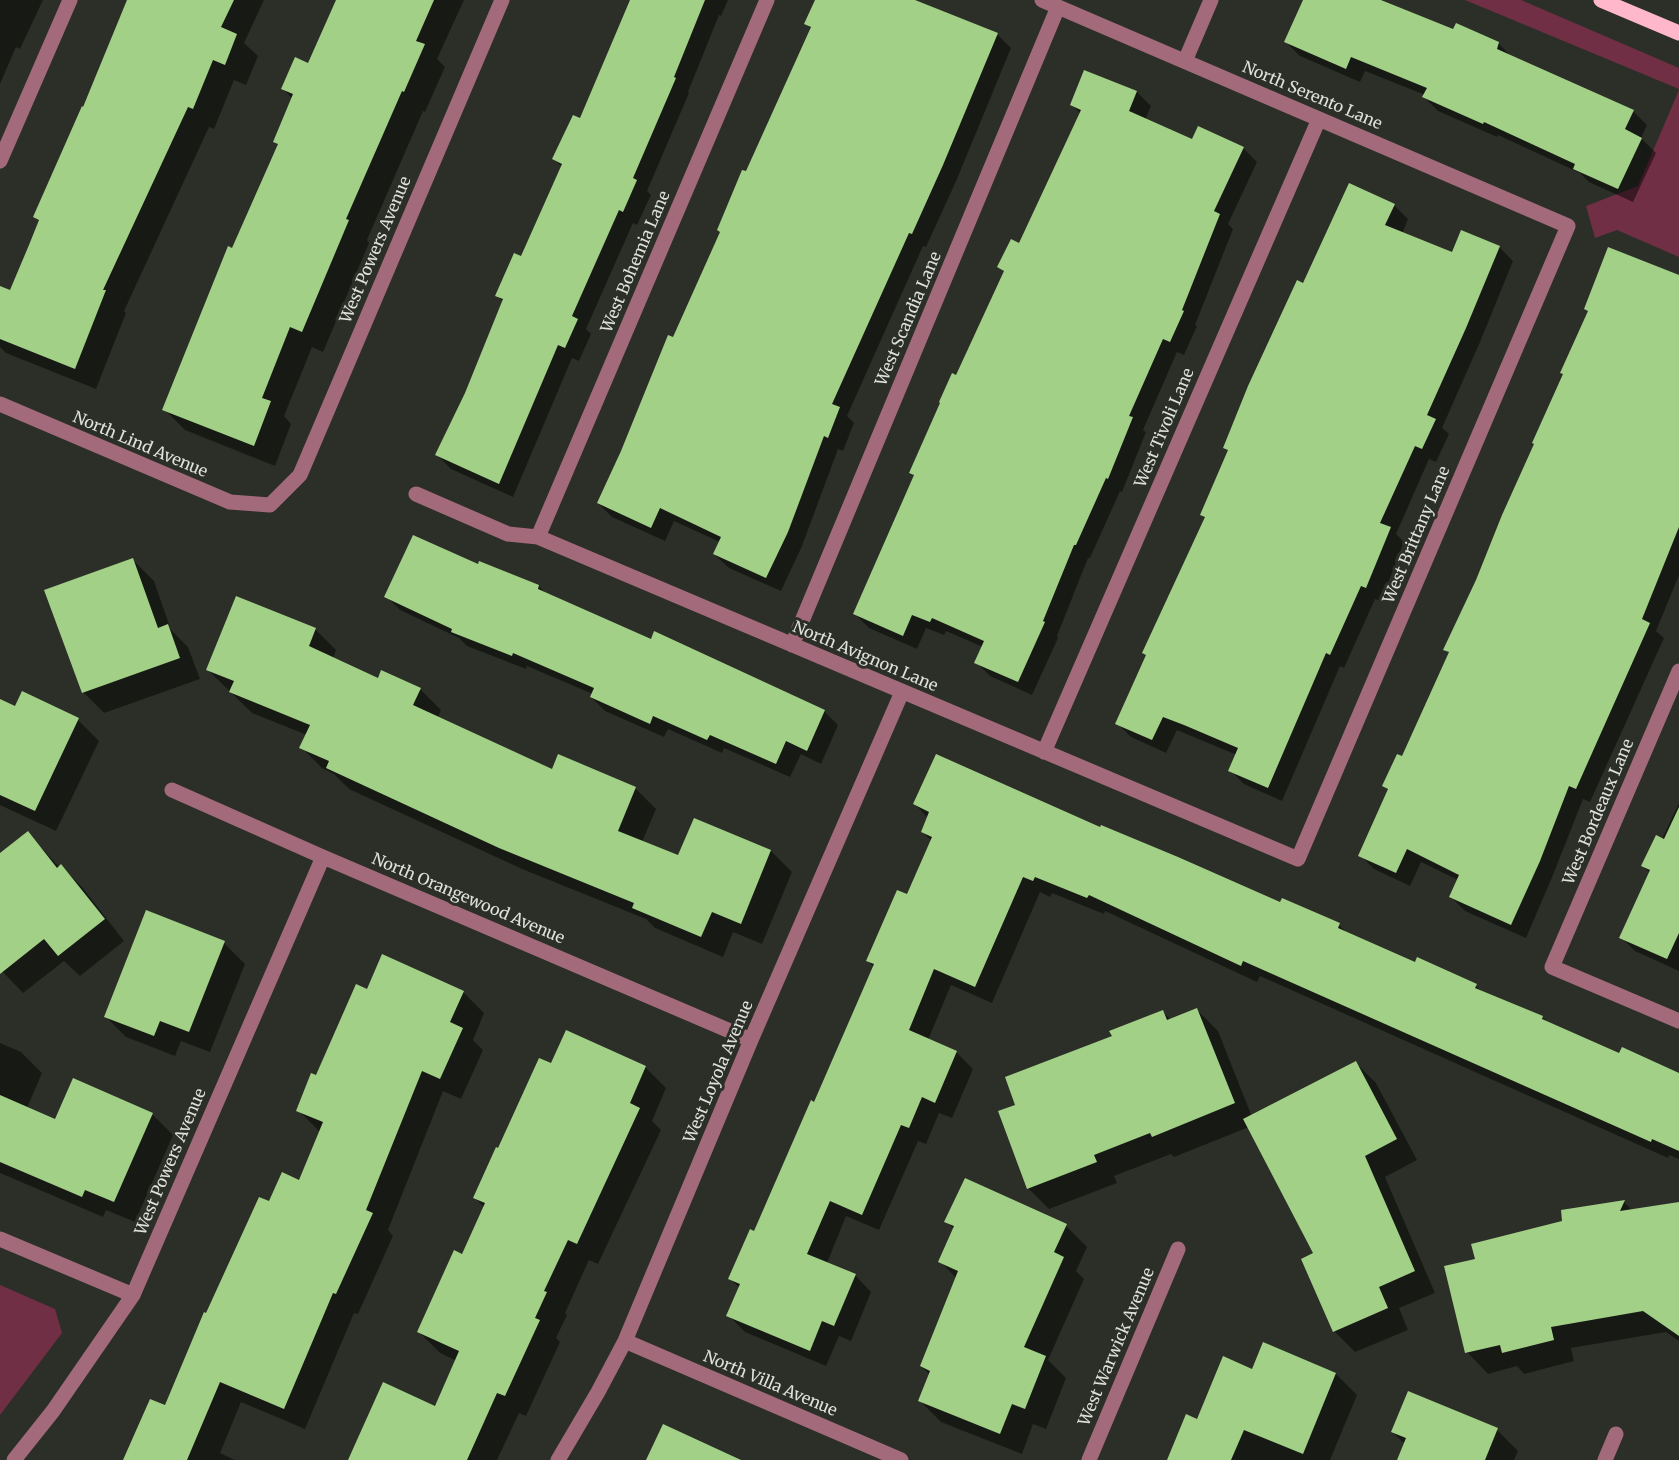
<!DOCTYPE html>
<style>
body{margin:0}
canvas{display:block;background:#2b2f28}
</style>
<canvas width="1679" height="1460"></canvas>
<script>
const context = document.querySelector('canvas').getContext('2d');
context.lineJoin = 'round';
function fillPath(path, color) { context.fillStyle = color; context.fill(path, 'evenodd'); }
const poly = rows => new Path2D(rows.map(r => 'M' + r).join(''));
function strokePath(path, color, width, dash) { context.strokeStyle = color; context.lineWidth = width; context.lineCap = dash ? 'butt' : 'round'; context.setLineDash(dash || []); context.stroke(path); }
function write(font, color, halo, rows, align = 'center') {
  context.font = font + ' Merriweather,serif'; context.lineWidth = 6; context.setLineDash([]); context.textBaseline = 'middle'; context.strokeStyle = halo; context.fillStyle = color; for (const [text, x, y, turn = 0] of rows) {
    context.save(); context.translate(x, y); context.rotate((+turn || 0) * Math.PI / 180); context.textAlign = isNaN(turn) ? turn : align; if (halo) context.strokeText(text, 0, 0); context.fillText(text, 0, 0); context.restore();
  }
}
const green = poly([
 [1465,0,1521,0,1679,68,1679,89],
 [1679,90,1679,257,1617,230,1595,238,1586,206,1638,186],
 [0,1285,55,1309,62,1333,0,1415]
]);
const shadow = poly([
 [0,0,43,0,20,49,16,47,0,84],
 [129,0,264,0,244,43,258,56,246,85,234,80,214,129,209,127,124,311,126,313,96,389,6,353,0,347,0,293,10,291,40,222,35,217],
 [337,0,464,0,437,59,445,67,425,112,423,111,367,240,369,243,323,352,312,347,284,416,291,424,275,466,185,430,164,409,279,146,275,142,293,99,283,89,308,65],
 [632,0,728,0,721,16,719,15,688,92,689,93,647,191,651,195,637,225,633,223,586,329,591,334,579,361,572,358,513,497,451,469,437,455,466,394,504,302,497,296,522,258,562,167,554,159,581,120],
 [816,0,911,0,997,34,1011,48,957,179,926,247,923,246,847,416,854,423,843,451,838,449,802,546,781,591,729,568,714,554,720,542,674,521,665,541,612,517,598,503,674,339,812,30,806,23],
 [1304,0,1382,0,1454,31,1457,25,1499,44,1512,57,1633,111,1647,125,1641,138,1656,153,1633,202,1589,182,1580,173,1498,135,1497,137,1438,111,1424,97,1425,95,1365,71,1360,82,1300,56,1286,42],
 [1137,92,1151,106,1145,120,1192,141,1243,148,1257,162,1228,224,1233,229,1195,325,1197,326,1184,355,1177,352,1143,430,1146,432,1122,492,1120,491,1090,558,1088,558,1057,636,1058,638,1032,695,990,676,976,662,983,647,946,631,944,635,926,628,917,649,869,628,855,614,915,476,911,472,1005,273,999,267,1020,245,1081,114,1072,105],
 [1394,205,1408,219,1402,234,1453,254,1499,247,1513,261,1480,342,1442,428,1449,434,1436,462,1429,459,1396,534,1404,542,1381,601,1375,599,1344,668,1340,666,1282,801,1244,784,1230,770,1237,755,1177,730,1166,753,1131,737,1117,723,1206,519,1202,515,1229,452,1225,447,1304,284],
 [1679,277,1679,575,1656,631,1664,638,1590,802,1583,799,1553,875,1526,938,1465,911,1451,897,1458,880,1421,862,1410,886,1374,869,1360,855,1389,791,1384,786,1403,758,1450,654,1445,649],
 [133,560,154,581,171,630,188,647,200,679,104,713,83,692],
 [478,567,539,586,546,594,652,641,824,711,838,725,821,764,801,754,790,777,724,748,722,753,668,729,664,737,605,711,591,697,593,694,527,666,526,669,467,646,459,638,400,610,386,596],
 [315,629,336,650,333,659,379,680,420,689,441,710,438,718,552,771,635,788,656,809,642,842,679,857,694,820,771,851,792,872,762,944,733,932,723,957,655,928,646,919,522,869,349,789,334,774,322,768,301,747,307,735,252,713,208,670],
 [0,701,16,708,78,720,99,741,56,831,0,805],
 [1679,803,1679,971,1635,951,1621,937,1650,873,1643,866,1662,839],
 [915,804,1101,829,1281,904,1339,925,1348,934,1416,964,1476,986,1483,993,1542,1017,1550,1024,1620,1055,1679,1075,1679,1159,1669,1155,1668,1158,1260,976,1257,982,1105,911,1104,914,1052,893,1050,897,1040,892,992,1003,951,985,928,1040,956,1052,973,1069,952,1118,939,1113,926,1144,918,1141,879,1230,846,1216,827,1263,855,1275,871,1292,851,1341,839,1336,826,1366,745,1332,728,1315,740,1288,730,1279,754,1233,815,1104,874,967,868,961,907,896,932,841,922,832,928,818],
 [28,833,59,867,61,866,82,887,124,941,80,976,64,961,23,993,0,969,0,855],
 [224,943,245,964,210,1052,181,1041,175,1056,126,1037,105,1016],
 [383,956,463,992,484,1013,473,1040,483,1050,461,1099,443,1091,388,1230,393,1236,358,1314,354,1313,305,1429,241,1402,220,1453,235,1460,125,1460,166,1407,207,1315,270,1203,300,1182,320,1132,298,1110,367,991],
 [1197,1010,1218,1031,1252,1117,1355,1062,1376,1083,1417,1160,1385,1177,1435,1293,1399,1308,1408,1330,1355,1352,1334,1331,1315,1254,1249,1127,1174,1157,1171,1154,1114,1176,1117,1183,1049,1209,1028,1188,1017,1105,1114,1037,1162,1011,1171,1020],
 [0,1043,21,1052,42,1073,27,1108,56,1121,152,1114,173,1135,135,1222,106,1210,103,1217,0,1173],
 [552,1065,645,1067,666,1088,652,1121,661,1130,598,1264,589,1260,565,1313,567,1315,556,1338,560,1342,526,1416,519,1413,497,1460,350,1460,435,1408,457,1361,440,1353,419,1332,463,1256,484,1207,475,1198,499,1150],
 [1624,1202,1633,1211,1679,1203,1679,1341,1666,1332,1571,1348,1574,1361,1524,1374,1517,1366,1488,1374,1467,1352,1476,1260,1564,1223,1562,1212],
 [946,1221,1066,1226,1087,1247,1076,1271,1084,1279,1048,1360,1066,1378,1046,1429,1033,1424,1022,1454,941,1422,920,1401,930,1375,921,1366,956,1278,940,1261,954,1229],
 [1264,1344,1336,1374,1357,1395,1330,1460,1168,1460,1198,1421,1253,1371],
 [1497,1430,1518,1451,1514,1460,1398,1460,1405,1444,1392,1432]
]);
const building = poly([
 [127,0,234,0,221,27,237,34,225,65,213,60,193,109,188,107,103,290,106,290,75,369,0,339,0,286,10,290,29,245,39,220,33,217,82,106,83,107],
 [336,0,434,0,416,41,425,44,404,92,402,91,346,219,349,220,302,332,290,327,262,398,271,401,254,446,162,410,228,246,232,248,278,144,273,142,293,94,281,89,295,57,308,63],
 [630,0,705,0,674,77,676,78,633,178,637,180,623,212,619,210,572,316,578,319,565,348,558,345,499,484,435,455,465,393,503,299,495,296,514,253,521,256,562,164,552,159,573,115,580,118],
 [815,0,915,0,998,33,943,165,912,234,909,233,832,404,840,407,828,438,824,436,788,532,766,578,713,554,721,537,660,508,651,528,597,503,621,451,668,335,673,337,720,232,717,230,742,170,746,171,811,27,804,24],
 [1303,0,1381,0,1453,29,1456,23,1499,42,1497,49,1634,110,1625,129,1642,138,1618,189,1573,169,1575,164,1484,122,1483,124,1422,97,1427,88,1351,57,1346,69,1284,42],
 [1084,70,1137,91,1129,111,1192,139,1198,126,1244,147,1214,211,1220,214,1182,310,1184,311,1170,342,1163,339,1129,416,1133,417,1108,479,1106,478,1076,545,1074,545,1043,621,1045,622,1018,682,974,663,984,641,932,618,930,622,912,615,903,636,853,614,914,475,909,473,940,403,939,402,952,373,956,375,1004,271,997,267,1011,239,1019,243,1081,110,1070,105],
 [1349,183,1395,204,1385,225,1452,252,1461,230,1500,246,1466,328,1427,415,1436,419,1422,449,1415,446,1380,523,1391,527,1366,588,1361,586,1330,655,1326,653,1268,788,1228,771,1238,748,1184,725,1163,717,1152,740,1115,724,1146,655,1142,653,1205,517,1200,515,1228,450,1223,448,1248,386,1297,280,1303,283],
 [1608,247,1679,275,1679,527,1642,619,1650,623,1576,789,1569,786,1540,861,1511,925,1449,897,1459,875,1407,849,1396,873,1358,856,1388,789,1382,786,1397,754,1402,756,1449,652,1443,650,1476,580,1502,515,1534,444,1532,443,1563,374,1560,373,1588,311,1584,309],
 [413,535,478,564,479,561,539,585,538,589,651,639,654,631,825,710,807,751,786,741,776,764,710,735,707,740,653,716,650,724,590,697,594,688,513,653,512,656,451,632,452,629,384,597],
 [133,558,158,628,168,624,180,658,82,693,44,590],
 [236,596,316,628,309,646,378,678,381,670,421,688,413,705,552,769,558,754,636,787,618,831,678,855,694,818,771,850,741,924,712,912,701,937,632,908,634,903,499,848,326,768,329,761,299,748,310,725,229,692,234,681,206,670],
 [22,691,79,718,35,811,0,795,0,699,15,706],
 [936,754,1100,827,1101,825,1178,857,1280,902,1282,898,1340,923,1338,928,1415,962,1417,957,1477,984,1475,988,1543,1016,1542,1019,1619,1053,1622,1047,1679,1073,1679,1151,1652,1139,1651,1142,1243,961,1241,966,1089,895,1087,898,1035,877,1033,881,1023,877,975,987,934,969,909,1030,957,1051,935,1103,922,1097,909,1128,901,1125,862,1215,830,1201,807,1254,856,1274,834,1326,822,1321,810,1351,726,1316,740,1284,728,1279,750,1229,754,1231,811,1100,814,1102,874,964,866,961,897,890,907,894,932,837,921,832,929,812,913,804],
 [1679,807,1679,933,1667,959,1619,938,1650,870,1641,866,1656,835,1664,839],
 [28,831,57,868,61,864,105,919,58,956,44,939,0,974,0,853],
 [146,910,225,941,189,1032,160,1021,154,1036,104,1017],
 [382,954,464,991,450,1022,463,1028,440,1079,422,1071,366,1210,373,1213,336,1294,333,1293,284,1409,220,1382,187,1460,123,1460,150,1399,165,1405,204,1312,206,1313,259,1197,269,1201,282,1172,299,1180,323,1122,296,1111,311,1073,316,1075,356,984,367,989],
 [1197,1008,1235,1103,1152,1137,1150,1133,1094,1155,1097,1162,1027,1189,998,1111,1015,1105,1005,1077,1112,1036,1109,1031,1163,1010,1167,1020],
 [566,1030,646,1066,630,1103,640,1108,577,1244,568,1240,544,1291,547,1292,535,1318,540,1320,505,1396,497,1393,467,1460,348,1460,383,1382,435,1406,459,1351,417,1332,454,1250,462,1254,485,1203,473,1198,496,1147,498,1148,539,1058,551,1063],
 [1356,1061,1397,1139,1365,1156,1415,1271,1379,1287,1388,1308,1333,1332,1301,1259,1313,1253,1243,1119],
 [73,1078,153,1113,114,1202,85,1190,82,1197,0,1162,0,1095,55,1119],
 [965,1178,1067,1224,1054,1252,1064,1257,1024,1347,1046,1356,1025,1409,1012,1404,1000,1434,918,1401,930,1371,920,1366,958,1271,938,1262,954,1226,944,1222],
 [1625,1200,1620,1211,1679,1202,1679,1336,1643,1311,1551,1327,1554,1340,1502,1353,1500,1345,1465,1353,1444,1266,1475,1259,1471,1244,1562,1221,1561,1210],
 [1263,1342,1336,1373,1303,1454,1244,1430,1231,1460,1167,1460,1186,1414,1197,1419,1223,1356,1252,1369],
 [1408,1391,1498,1428,1485,1460,1397,1460,1406,1438,1391,1432],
 [663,1424,741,1460,646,1460]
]);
const minor = poly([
 [1185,61,1211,0],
 [0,161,70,0],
 [0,404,230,502,270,505,300,475,502,0],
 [416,494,508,534,538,537,1298,859,1568,226,1042,0],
 [538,537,767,0],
 [792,645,1058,7],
 [1679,671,1552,967,1679,1021],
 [1044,752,1319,119],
 [172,790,323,857,751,1040],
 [0,1239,133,1295],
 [625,1341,901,1460],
 [14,1460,53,1411,133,1295,323,857],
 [558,1460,598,1392,625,1341,751,1040,902,692],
 [1089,1460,1178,1249],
 [1605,1460,1616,1434]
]);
const major = poly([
 [1601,0,1679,33]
]);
const streetNames = [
 ["North Serento Lane",1312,96,23],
 ["West Powers Avenue",376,250,-67],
 ["West Bohemia Lane",636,262,-67],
 ["West Scandia Lane",909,319,-67],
 ["West Tivoli Lane",1165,428,-67],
 ["North Lind Avenue",140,445,23],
 ["West Brittany Lane",1417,535,-67],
 ["North Avignon Lane",865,657,23],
 ["West Bordeaux Lane",1599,812,-67],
 ["North Orangewood Avenue",468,899,23],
 ["West Loyola Avenue",719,1072,-67],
 ["West Powers Avenue",171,1162,-67],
 ["West Warwick Avenue",1117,1347,-67],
 ["North Villa Avenue",770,1384,23]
];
fillPath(green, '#702f45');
fillPath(shadow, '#0007');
fillPath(building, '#a3d087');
strokePath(minor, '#a36a7b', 15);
strokePath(major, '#feb7cb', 15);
write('16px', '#dee1dc', '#2b2f28', streetNames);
</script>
